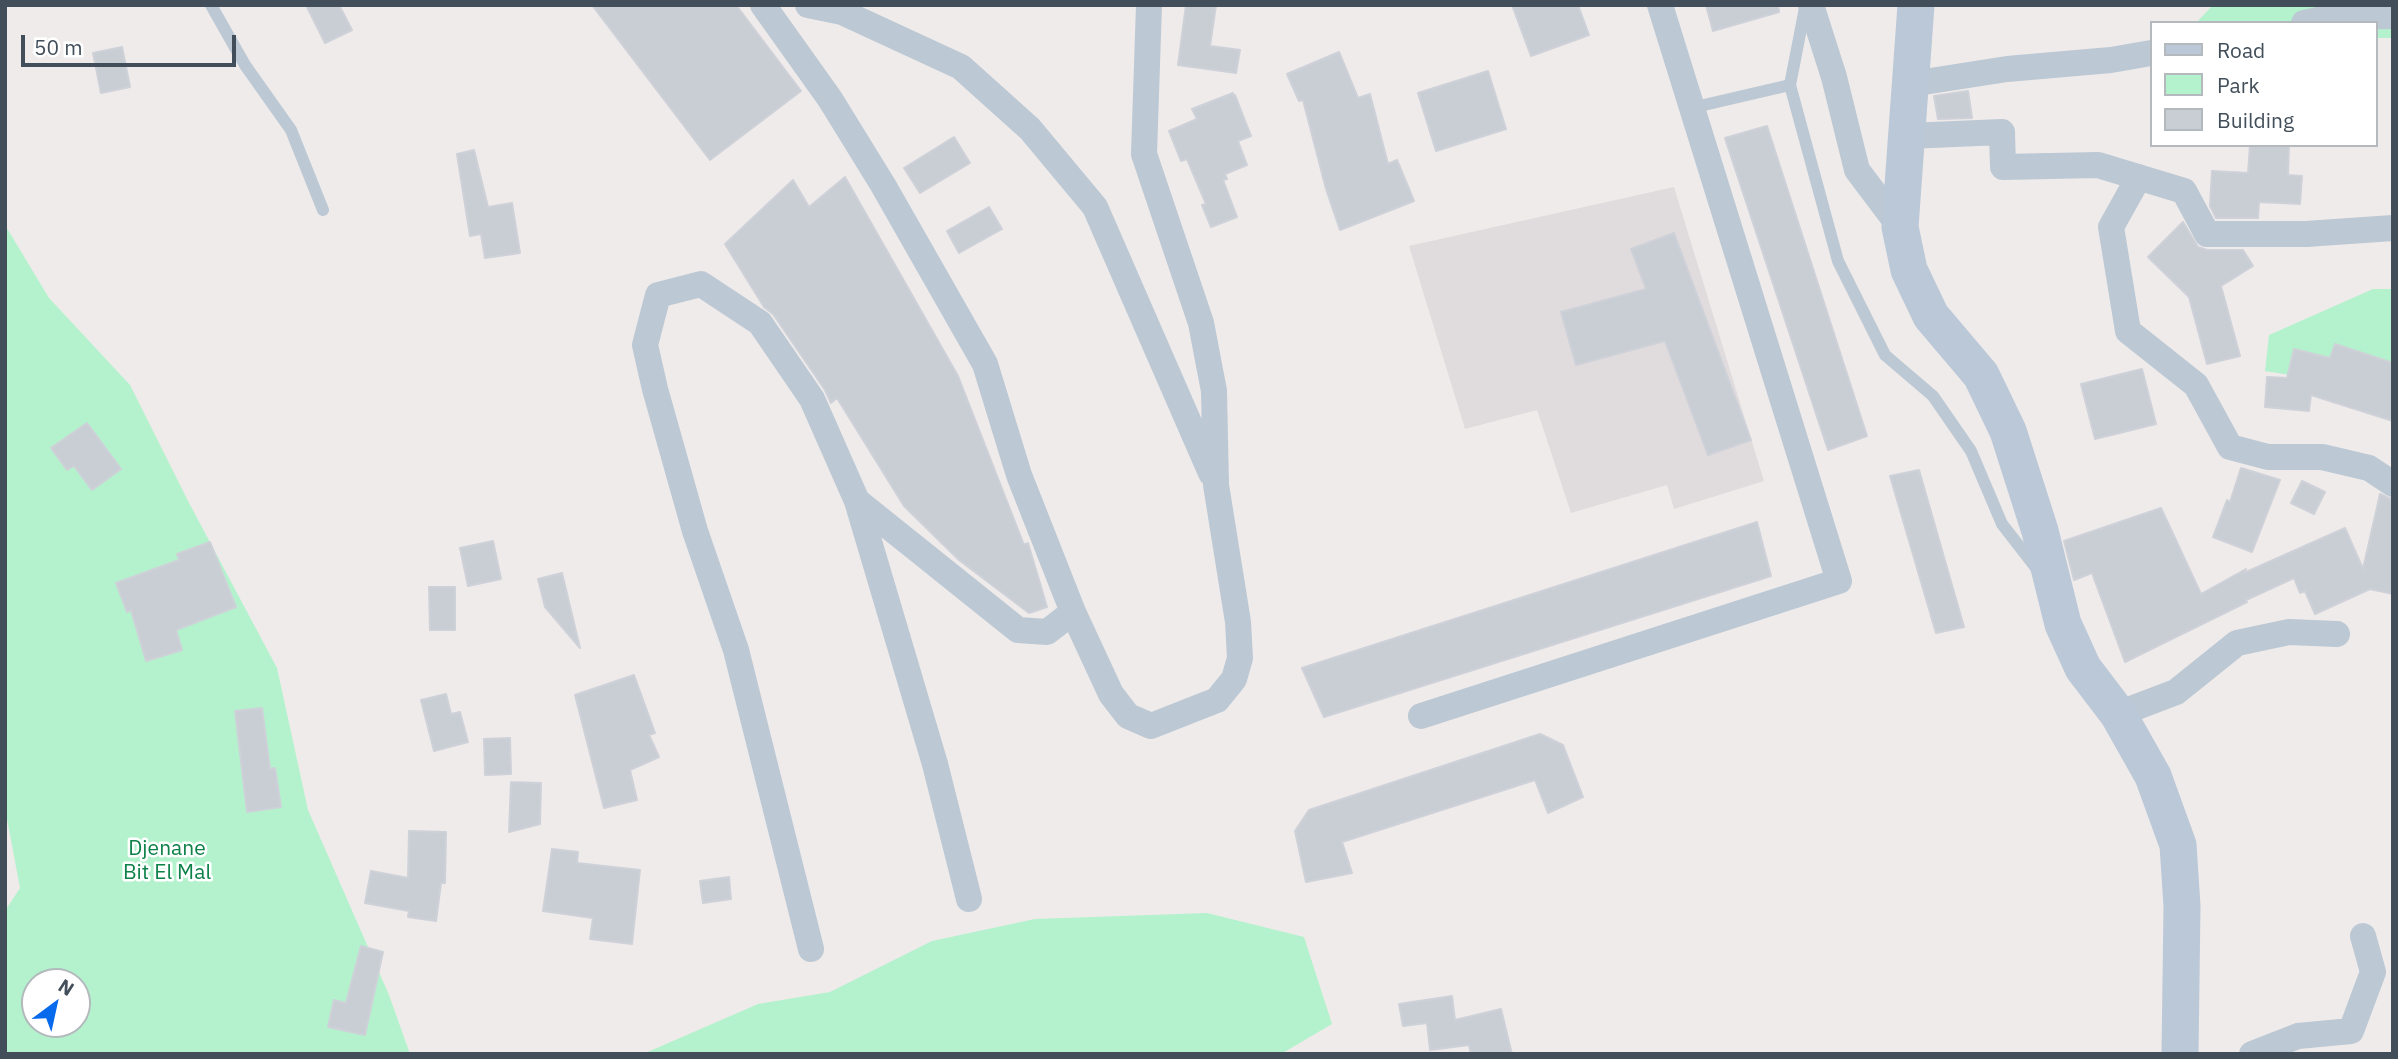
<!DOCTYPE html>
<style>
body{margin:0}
#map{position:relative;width:2398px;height:1059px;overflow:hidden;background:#efebeb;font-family:"IBM Plex Sans",sans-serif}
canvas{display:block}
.frame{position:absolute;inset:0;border:7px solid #424f5a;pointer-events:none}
.legend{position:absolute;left:2150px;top:21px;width:228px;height:126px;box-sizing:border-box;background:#fff;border:2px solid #b3b9bd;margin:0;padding:9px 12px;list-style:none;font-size:21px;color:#424f5a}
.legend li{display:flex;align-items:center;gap:14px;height:35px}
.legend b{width:35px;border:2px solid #b3b9bd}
.north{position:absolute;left:21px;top:968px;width:70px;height:70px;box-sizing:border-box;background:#fff;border:2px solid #b3b9bd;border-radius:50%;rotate:33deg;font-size:19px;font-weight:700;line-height:28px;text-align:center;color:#424f5a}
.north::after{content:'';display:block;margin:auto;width:24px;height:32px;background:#0769ec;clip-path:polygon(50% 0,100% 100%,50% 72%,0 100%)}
.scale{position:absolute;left:21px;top:35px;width:215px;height:32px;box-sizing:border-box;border:4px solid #424f5a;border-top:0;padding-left:9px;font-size:21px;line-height:24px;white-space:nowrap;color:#424f5a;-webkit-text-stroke:5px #fff;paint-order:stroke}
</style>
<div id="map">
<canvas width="2398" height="1059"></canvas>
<div class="frame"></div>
<ul class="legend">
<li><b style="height:9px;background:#bbc8d7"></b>Road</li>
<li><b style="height:19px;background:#b3f2cc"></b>Park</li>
<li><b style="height:19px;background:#c9cdd4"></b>Building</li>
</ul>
<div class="north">N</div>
<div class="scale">50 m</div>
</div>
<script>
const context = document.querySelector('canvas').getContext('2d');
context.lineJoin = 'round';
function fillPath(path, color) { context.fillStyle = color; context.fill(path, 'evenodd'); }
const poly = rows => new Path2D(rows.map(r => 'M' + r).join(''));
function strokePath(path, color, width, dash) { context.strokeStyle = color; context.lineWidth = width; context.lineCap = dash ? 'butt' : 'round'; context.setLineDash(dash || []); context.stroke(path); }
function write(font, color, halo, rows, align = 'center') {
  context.font = font + ' "IBM Plex Sans",sans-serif'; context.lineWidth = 5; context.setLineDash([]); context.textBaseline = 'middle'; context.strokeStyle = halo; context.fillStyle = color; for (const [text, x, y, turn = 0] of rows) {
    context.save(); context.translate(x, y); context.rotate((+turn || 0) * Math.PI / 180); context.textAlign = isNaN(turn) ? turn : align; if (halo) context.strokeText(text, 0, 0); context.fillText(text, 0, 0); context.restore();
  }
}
const education = poly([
 [1674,187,1764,481,1674,509,1667,485,1571,513,1537,410,1465,429,1409,246]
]);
const green = poly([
 [2213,5,2393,5,2393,38,2375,38,2375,23,2196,23],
 [5,225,49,298,130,385,188,501,277,668,308,810,389,995,410,1054,5,1054,5,911,20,888,5,808],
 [35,982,77,982,77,1024,35,1024],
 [2373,289,2393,289,2393,391,2265,371,2269,335],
 [1207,913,1304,937,1332,1024,1281,1054,643,1054,758,1004,830,992,932,941,1035,919]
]);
const building = poly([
 [306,5,339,5,352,30,325,43,306,5],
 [592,5,736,5,801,91,710,160,592,5],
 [1186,5,1216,5,1210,46,1240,50,1236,73,1178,65,1186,5],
 [1512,5,1578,5,1589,35,1531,56,1512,5],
 [1706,5,1778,5,1779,12,1713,31,1706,5],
 [122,47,130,87,101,93,93,53,122,47],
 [1339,52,1358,98,1370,94,1388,164,1397,160,1414,201,1340,230,1326,189,1303,100,1299,101,1287,74,1339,52],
 [1488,71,1506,129,1436,151,1418,93,1488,71],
 [1968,91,1972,118,1938,119,1934,96,1968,91],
 [1233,93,1233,96,1235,95,1251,136,1238,141,1247,165,1225,174,1227,179,1223,180,1237,217,1211,227,1202,205,1206,204,1187,159,1181,161,1169,131,1197,119,1192,109,1233,93],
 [1767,126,1867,436,1828,450,1725,138,1767,126],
 [954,137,970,163,920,193,904,168,954,137],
 [2250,145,2289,145,2288,175,2302,176,2300,204,2259,202,2258,218,2216,218,2210,206,2212,171,2248,173,2250,145],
 [474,150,488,207,512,203,520,253,485,258,481,234,470,236,457,154,474,150],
 [845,177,958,376,1024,545,1028,543,1047,607,1029,613,959,560,904,506,837,398,831,403,825,390,773,314,764,307,725,244,793,180,809,207,845,177],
 [989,207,1002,229,959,253,947,231,989,207],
 [2183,222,2198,247,2207,250,2243,250,2253,266,2221,286,2240,356,2207,364,2189,297,2148,257,2183,222],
 [1674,233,1751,440,1708,455,1665,341,1576,365,1561,312,1646,289,1631,249,1674,233],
 [2335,344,2393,363,2393,421,2311,395,2309,411,2265,407,2267,377,2287,378,2294,349,2330,358,2335,344],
 [2142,369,2156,424,2095,439,2081,384,2142,369],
 [87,423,121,469,92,490,74,466,67,470,51,448,87,423],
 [2241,468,2280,480,2252,552,2213,537,2227,500,2230,502,2241,468],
 [1919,470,1964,627,1936,633,1890,476,1919,470],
 [2302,481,2325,492,2314,514,2291,503,2302,481],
 [2380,494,2393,500,2393,594,2370,589,2315,614,2305,591,2300,593,2294,578,2246,600,2247,602,2125,662,2092,573,2074,580,2064,541,2161,508,2201,594,2246,569,2244,573,2345,528,2363,569,2380,494],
 [1757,522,1771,576,1324,717,1302,668,1757,522],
 [493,541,501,579,468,586,460,548,493,541],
 [210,542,236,607,176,630,182,650,146,661,131,610,127,612,116,583,179,560,177,554,210,542],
 [562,573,580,648,545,607,538,579,562,573],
 [429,587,455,587,455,630,430,630,429,587],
 [634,675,655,733,649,735,659,757,630,770,637,800,604,808,575,695,634,675],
 [446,694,451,714,460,712,468,742,434,751,421,700,446,694],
 [262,708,270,769,275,768,281,807,247,812,235,711,262,708],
 [1540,734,1563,745,1583,797,1548,813,1535,780,1342,842,1352,873,1306,882,1295,831,1309,810,1540,734],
 [510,738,511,774,485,775,484,739,510,738],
 [511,782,541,783,540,824,509,832,511,782],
 [409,831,446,832,445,883,441,883,436,921,408,917,409,911,365,903,371,871,408,878,409,831],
 [552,849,578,852,577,863,640,870,632,944,590,939,593,918,543,911,552,849],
 [729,877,731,899,703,903,700,881,729,877],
 [361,946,383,952,365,1035,328,1027,334,1000,346,1003,361,946],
 [1452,996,1455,1020,1501,1009,1512,1054,1471,1054,1469,1045,1430,1050,1427,1023,1403,1026,1399,1004,1452,996]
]);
const lane = poly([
 [211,5,245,65,291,130,323,210],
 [1805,8,1790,85,1838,261,1885,355,1933,396,1971,451,2002,524,2037,569],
 [1691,108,1790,85]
]);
const street = poly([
 [763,5,830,99,883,185,985,364,1019,475,1073,612,1047,632,1018,630,857,501,812,399,760,323,701,284,658,295,645,345,655,389,695,531,736,650,811,949],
 [808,5,842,12,961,67,1030,129,1095,207,1211,473],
 [1811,5,1834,77,1857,170,1900,227],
 [2304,23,2332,17,2393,16],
 [1911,84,2007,69,2111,60,2151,53],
 [1908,136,2002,132,2003,167,2098,165,2184,191,2207,234,2306,234,2393,228],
 [2139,177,2111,227,2128,331,2196,385,2230,447,2268,457,2322,457,2369,468,2393,484],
 [857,501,935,764,969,899],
 [1073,612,1111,694,1128,716,1151,726,1217,700,1234,679,1240,658,1238,622,1216,485,1214,391,1201,323,1144,154,1149,5],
 [2118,714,2176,692,2237,643,2289,632,2337,634],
 [1421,716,1839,581,1660,5],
 [2252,1054,2298,1036,2351,1031,2373,972,2363,936]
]);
const secondary = poly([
 [1916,5,1900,227,1909,270,1931,316,1981,375,2008,431,2040,531,2063,624,2083,668,2118,714,2153,776,2178,845,2182,906,2180,1054]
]);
const parkNames = [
 ["Djenane",167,849],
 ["Bit El Mal",167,873]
];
fillPath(education, '#e0dcdd');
fillPath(green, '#b3f2cc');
fillPath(building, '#c9cdd4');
strokePath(building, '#ced1d8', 2);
strokePath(lane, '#bcc8d3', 12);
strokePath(street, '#bcc8d3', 26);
strokePath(secondary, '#bbc8d7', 37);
write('21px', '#0d8148', '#fff', parkNames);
</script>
